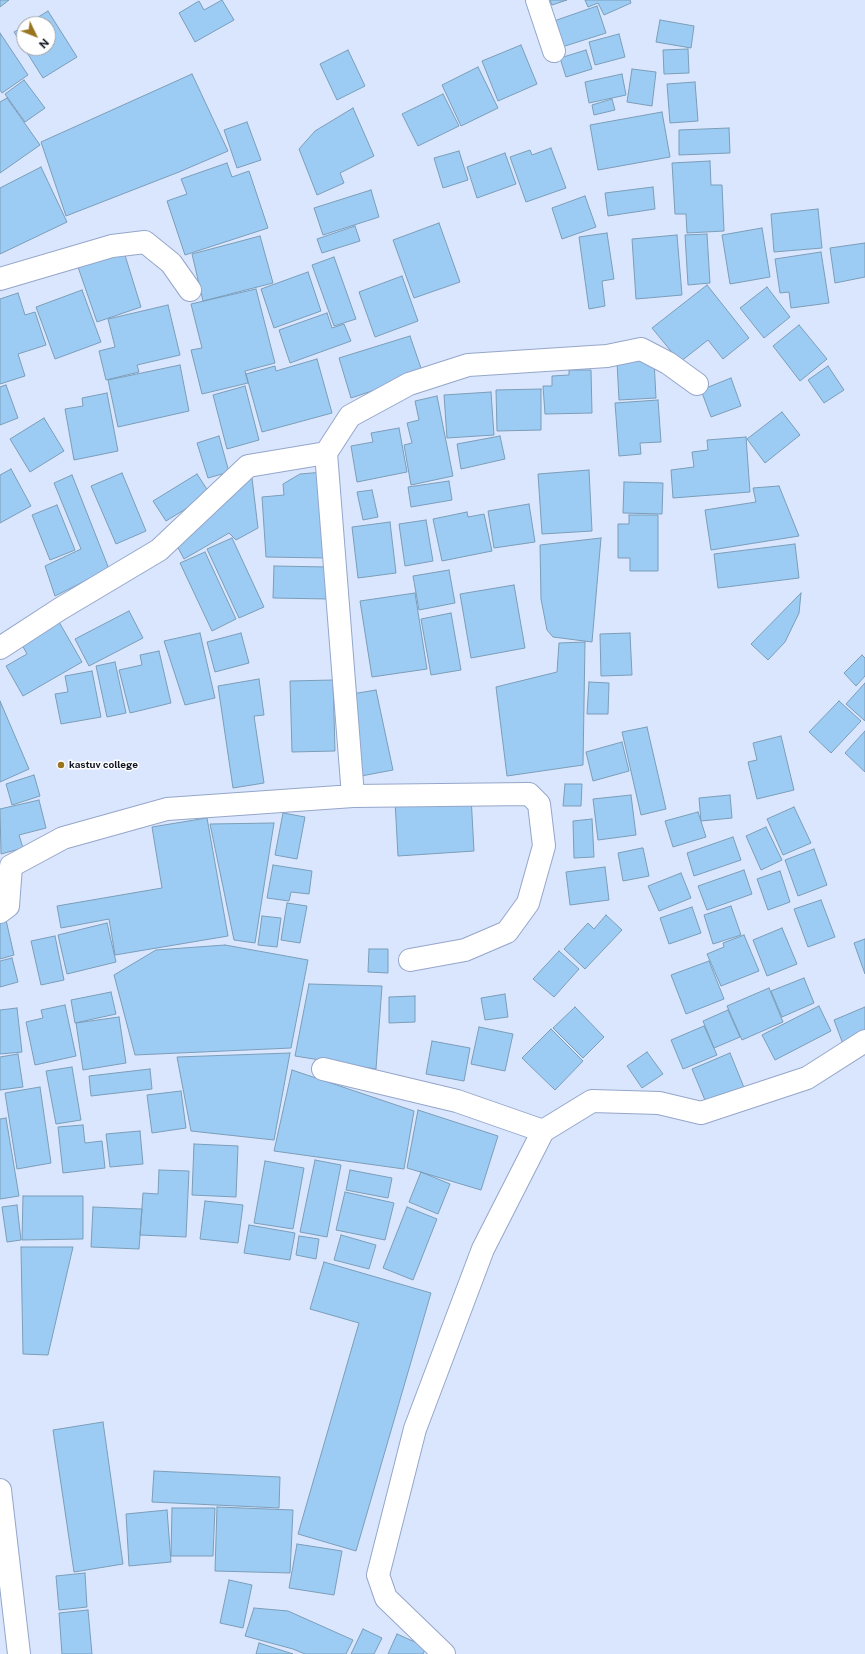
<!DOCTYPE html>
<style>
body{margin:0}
#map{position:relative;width:865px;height:1654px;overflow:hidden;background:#dae6fd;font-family:"Public Sans",sans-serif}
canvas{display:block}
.north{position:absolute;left:16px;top:16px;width:40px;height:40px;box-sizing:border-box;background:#fff;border:1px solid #9fa1a7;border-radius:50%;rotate:133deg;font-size:11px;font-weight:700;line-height:16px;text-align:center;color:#0f1522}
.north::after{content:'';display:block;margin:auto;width:14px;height:18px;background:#997520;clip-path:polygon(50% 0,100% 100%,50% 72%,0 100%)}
</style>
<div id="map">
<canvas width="865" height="1654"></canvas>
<div class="north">N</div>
</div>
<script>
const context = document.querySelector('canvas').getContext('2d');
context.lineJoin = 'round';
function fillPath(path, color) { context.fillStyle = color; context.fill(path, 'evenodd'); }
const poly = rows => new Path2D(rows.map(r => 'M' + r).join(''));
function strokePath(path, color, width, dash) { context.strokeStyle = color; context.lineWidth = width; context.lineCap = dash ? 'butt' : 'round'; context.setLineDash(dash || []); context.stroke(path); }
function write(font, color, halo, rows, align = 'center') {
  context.font = font + ' "Public Sans",sans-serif'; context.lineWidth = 3; context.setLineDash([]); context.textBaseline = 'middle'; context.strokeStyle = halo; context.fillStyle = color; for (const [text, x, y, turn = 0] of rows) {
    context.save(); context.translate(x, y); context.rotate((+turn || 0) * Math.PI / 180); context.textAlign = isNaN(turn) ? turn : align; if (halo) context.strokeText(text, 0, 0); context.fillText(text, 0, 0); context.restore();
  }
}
const building = poly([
 [0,0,9,0,0,7,0,0],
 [222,0,234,20,195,42,179,13,199,1,204,10,222,0],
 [550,0,567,0,552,5,550,0],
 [585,0,630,0,631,3,604,15,598,3,588,7,585,0],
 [597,6,606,33,562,47,554,21,597,6],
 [48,11,77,57,43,78,14,32,24,26,24,48,48,48,48,24,27,24,48,11],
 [660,20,694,26,691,48,656,42,660,20],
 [0,33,28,75,2,93,0,90,0,33],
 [619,34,625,57,595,65,589,42,619,34],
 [521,45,537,84,498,101,482,61,521,45],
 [688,49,689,73,664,74,663,50,688,49],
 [348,50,365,86,337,100,320,64,348,50],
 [586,50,592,69,566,77,560,58,586,50],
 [478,67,498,108,461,126,442,85,478,67],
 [632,69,656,72,652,106,627,102,632,69],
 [192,74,228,151,179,172,66,216,41,142,192,74],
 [622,74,626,95,589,103,585,82,622,74],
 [24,80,45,108,25,122,5,94,24,80],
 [695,82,698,121,670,123,667,84,695,82],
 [443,94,459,126,418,146,402,114,443,94],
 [7,98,40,145,0,173,0,102,7,98],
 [612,99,615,110,594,115,592,105,612,99],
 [353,108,374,156,340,173,344,183,317,195,299,149,315,131,353,108],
 [662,112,670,157,598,170,590,125,662,112],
 [247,122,261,160,237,168,224,130,247,122],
 [729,128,730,153,679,155,679,130,729,128],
 [551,148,566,188,526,202,510,157,530,150,532,155,551,148],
 [459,151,468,180,443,188,434,158,459,151],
 [505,153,516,184,477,198,467,167,505,153],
 [710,161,711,185,722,185,724,231,687,233,686,214,675,214,672,163,710,161],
 [227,163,232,177,249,171,268,228,185,255,167,201,187,194,181,179,227,163],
 [41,167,67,222,0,254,0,188,41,167],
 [653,187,655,209,608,216,605,193,653,187],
 [371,190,379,217,323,235,314,208,371,190],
 [585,196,596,227,562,239,552,208,585,196],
 [818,209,822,248,774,252,771,214,818,209],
 [439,223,460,282,414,298,393,240,439,223],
 [355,226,360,241,322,253,317,239,355,226],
 [762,228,770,277,730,284,722,235,762,228],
 [607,233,614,279,602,281,605,306,589,309,579,237,607,233],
 [707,234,710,283,688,285,685,235,707,234],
 [677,235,682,295,636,299,632,239,677,235],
 [260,236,273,283,203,301,192,254,260,236],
 [865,243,865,277,835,283,830,248,865,243],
 [124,252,141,307,97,322,78,267,124,252],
 [821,252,829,303,791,308,789,292,780,293,775,259,821,252],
 [334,257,356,319,334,326,312,265,334,257],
 [308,272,321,311,274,328,261,289,308,272],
 [402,276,418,321,375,337,359,292,402,276],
 [707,285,749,338,723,359,708,340,680,362,652,328,707,285],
 [767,287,790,317,764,338,740,308,767,287],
 [256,289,275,363,245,371,248,383,202,394,191,350,202,348,191,304,256,289],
 [82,290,101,342,55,359,36,307,82,290],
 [18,293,25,315,35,312,46,345,18,354,25,376,0,384,0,299,18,293],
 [168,305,180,355,137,365,139,372,106,380,99,351,115,347,108,319,168,305],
 [327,313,332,328,344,324,351,341,290,363,279,330,327,313],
 [799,325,827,359,800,381,773,346,799,325],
 [410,336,423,374,351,398,339,358,410,336],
 [317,359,332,413,262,432,246,374,275,366,276,371,317,359],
 [654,360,656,398,619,400,617,362,654,360],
 [180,365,189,411,118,427,108,380,180,365],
 [828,366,844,390,824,403,808,380,828,366],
 [569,370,591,370,592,413,545,414,543,386,552,386,552,376,569,375,569,370],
 [731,378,741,406,711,417,701,390,731,378],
 [6,385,18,418,0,425,0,387,6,385],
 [245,386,259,440,227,449,213,395,245,386],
 [541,389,541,430,497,431,496,390,541,389],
 [491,392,494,435,447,438,444,395,491,392],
 [107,393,118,451,74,460,65,409,83,406,82,398,107,393],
 [437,396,453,476,411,485,404,445,412,443,407,423,419,420,415,401,437,396],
 [658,400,661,442,640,443,641,454,619,456,615,403,658,400],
 [782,412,800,435,765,463,747,439,782,412],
 [44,418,64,451,30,472,10,439,44,418],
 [399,428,407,472,357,482,351,446,373,442,371,433,399,428],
 [219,436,229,472,208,478,197,443,219,436],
 [500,436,505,459,461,469,457,444,500,436],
 [746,437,750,492,673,498,671,470,694,467,692,452,708,450,707,440,746,437],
 [11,469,31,506,0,523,0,475,11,469],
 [589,470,592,531,542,534,538,474,589,470],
 [324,472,328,558,266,557,262,497,284,495,283,484,300,474,324,472],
 [122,473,146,531,116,544,91,486,122,473],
 [197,474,210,494,166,521,153,501,197,474],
 [72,475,109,569,55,596,45,566,81,549,54,483,72,475],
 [252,478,258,528,236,540,229,533,184,559,174,540,252,478],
 [449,481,452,500,411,507,408,487,449,481],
 [624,482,663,483,662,514,623,513,624,482],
 [779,486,799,536,711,550,705,510,756,502,753,488,779,486],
 [372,490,378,517,363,520,357,492,372,490],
 [529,504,535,542,494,548,488,511,529,504],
 [57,505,75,550,50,560,32,515,57,505],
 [467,512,468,517,484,514,492,551,442,561,433,519,467,512],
 [629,515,658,515,658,571,630,571,630,558,618,558,618,524,629,524,629,515],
 [426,520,433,561,405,566,399,524,426,520],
 [390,522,396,573,358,578,352,527,390,522],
 [232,538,264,607,239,618,207,549,232,538],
 [601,538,592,642,553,637,547,630,541,599,540,545,601,538],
 [795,544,799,578,718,588,714,554,795,544],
 [205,552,236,619,212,631,180,563,205,552],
 [274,566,329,567,329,599,273,598,274,566],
 [449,570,455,603,419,610,413,576,449,570],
 [514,585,525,648,471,658,460,594,514,585],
 [415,593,427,669,372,677,360,601,415,593],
 [801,593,799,613,785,642,768,660,751,644,801,593],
 [129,611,143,638,89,666,75,639,129,611],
 [451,613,461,670,431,675,421,619,451,613],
 [59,622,82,662,23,696,6,666,27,654,21,643,59,622],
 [200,633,215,698,185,705,164,641,200,633],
 [241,633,249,663,215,672,207,642,241,633],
 [630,633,632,675,601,676,600,634,630,633],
 [585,642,583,765,507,776,496,687,557,672,559,643,585,642],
 [159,651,171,703,130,713,119,670,142,665,140,655,159,651],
 [862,655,865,658,865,676,856,686,844,673,862,655],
 [115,662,126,713,107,717,96,666,115,662],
 [92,671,101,717,61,724,55,694,68,692,65,676,92,671],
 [259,679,264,715,254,716,264,783,233,788,218,686,259,679],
 [333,680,335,751,292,752,290,681,333,680],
 [589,682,609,683,608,714,587,714,589,682],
 [865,683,865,721,846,704,865,683],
 [376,690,393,770,361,776,352,694,376,690],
 [0,701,29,769,0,782,0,701],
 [839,701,861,721,831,753,809,732,839,701],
 [647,727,666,809,641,815,622,732,647,727],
 [865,731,865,772,845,753,865,731],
 [781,736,794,790,757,799,748,762,757,760,753,743,781,736],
 [622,742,629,771,593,781,586,752,622,742],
 [34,775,40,796,12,805,6,784,34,775],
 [565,784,582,784,581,806,563,806,565,784],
 [631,795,636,835,598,840,593,799,631,795],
 [730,795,732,818,701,821,699,798,730,795],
 [471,796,474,851,398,856,395,801,471,796],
 [39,800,46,828,19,835,23,848,1,854,0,809,39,800],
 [794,807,811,843,783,855,767,819,794,807],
 [698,812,706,837,673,847,665,821,698,812],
 [283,813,305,817,297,859,275,855,283,813],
 [207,818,228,936,115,955,109,919,61,928,57,906,162,888,152,827,207,818],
 [592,819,594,857,574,858,573,821,592,819],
 [274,823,255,943,234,940,210,824,274,823],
 [766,827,782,860,761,870,746,836,766,827],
 [733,837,741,860,694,876,687,853,733,837],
 [642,848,643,848,649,876,623,881,618,853,642,848],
 [814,849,827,885,798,896,785,860,814,849],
 [273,865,312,871,309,894,291,892,289,901,267,898,273,865],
 [605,867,609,900,570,905,566,872,605,867],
 [744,870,752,894,707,910,698,886,744,870],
 [780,871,790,902,768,910,757,879,780,871],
 [681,873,691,898,659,911,648,886,681,873],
 [821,900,835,937,808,947,794,909,821,900],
 [287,903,307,906,300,943,281,940,287,903],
 [731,906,741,935,713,944,704,915,731,906],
 [692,907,701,933,669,944,660,918,692,907],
 [606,915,622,930,585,969,564,949,588,923,594,929,606,915],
 [262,916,281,918,277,947,258,945,262,916],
 [6,920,14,955,0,959,0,921,6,920],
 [107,923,116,962,67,974,58,935,107,923],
 [782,928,797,964,767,976,753,940,782,928],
 [744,935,759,971,721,986,707,954,724,947,723,943,744,935],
 [55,936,64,980,41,985,31,941,55,936],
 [865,939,865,974,854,943,865,939],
 [225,945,308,960,291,1048,135,1055,114,975,156,950,225,945],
 [369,949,388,949,388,973,368,972,369,949],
 [559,951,579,969,554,997,533,979,559,951],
 [12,958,18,982,0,987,0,961,12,958],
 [709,961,724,999,686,1014,671,975,709,961],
 [804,978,814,1003,782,1017,771,991,804,978],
 [309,984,382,986,376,1069,295,1056,309,984],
 [769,988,783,1022,742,1040,727,1006,769,988],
 [111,992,116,1014,75,1023,71,1000,111,992],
 [505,994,508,1017,485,1020,481,998,505,994],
 [415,996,415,1022,389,1023,389,997,415,996],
 [65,1005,76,1056,35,1065,26,1022,43,1018,41,1010,65,1005],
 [819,1006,831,1031,775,1060,762,1035,819,1006],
 [575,1007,604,1037,583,1058,553,1028,575,1007],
 [865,1007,865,1035,843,1044,834,1020,865,1007],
 [17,1008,22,1052,0,1054,0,1010,17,1008],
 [728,1010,740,1037,714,1048,703,1021,728,1010],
 [119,1017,126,1063,83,1070,76,1023,119,1017],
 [704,1026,717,1055,683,1069,671,1040,704,1026],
 [479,1027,513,1034,505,1071,471,1064,479,1027],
 [551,1029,583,1061,555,1090,522,1058,551,1029],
 [432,1041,470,1048,464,1081,426,1074,432,1041],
 [647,1052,663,1074,642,1088,627,1066,647,1052],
 [290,1053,274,1140,191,1131,177,1057,290,1053],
 [730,1053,745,1090,707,1105,692,1069,730,1053],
 [18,1054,23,1087,0,1090,0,1057,18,1054],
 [72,1067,81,1120,56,1124,46,1071,72,1067],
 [150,1069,152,1089,91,1096,89,1076,150,1069],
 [292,1070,414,1111,404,1169,274,1151,292,1070],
 [40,1087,51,1163,17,1169,5,1093,40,1087],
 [181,1091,186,1128,152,1133,147,1095,181,1091],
 [418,1110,498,1136,481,1190,407,1168,418,1110],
 [6,1118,19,1196,0,1199,0,1119,6,1118],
 [83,1125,85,1143,102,1141,105,1168,63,1173,58,1127,83,1125],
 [140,1131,143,1164,110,1167,106,1134,140,1131],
 [194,1144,238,1146,236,1197,192,1195,194,1144],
 [315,1160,341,1165,327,1237,300,1232,315,1160],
 [265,1161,304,1168,293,1229,254,1223,265,1161],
 [159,1170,189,1171,186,1237,140,1235,143,1193,158,1194,159,1170],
 [350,1170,392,1178,388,1198,346,1190,350,1170],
 [421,1172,450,1184,438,1214,409,1202,421,1172],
 [345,1192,394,1203,385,1240,336,1230,345,1192],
 [23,1196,83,1196,83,1239,22,1240,23,1196],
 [205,1201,243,1205,238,1243,200,1239,205,1201],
 [17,1205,21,1240,7,1242,2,1207,17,1205],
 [93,1207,142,1209,139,1249,91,1247,93,1207],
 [407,1207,437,1219,413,1280,383,1268,407,1207],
 [249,1225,295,1233,290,1260,244,1253,249,1225],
 [341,1235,376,1245,369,1269,334,1260,341,1235],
 [299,1236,319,1239,316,1259,296,1255,299,1236],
 [21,1247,73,1247,48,1355,23,1354,21,1247],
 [324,1262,431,1293,356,1551,298,1534,359,1323,310,1309,324,1262],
 [103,1422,123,1564,74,1572,53,1430,103,1422],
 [154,1471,280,1477,279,1508,152,1502,154,1471],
 [217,1507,293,1510,290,1573,215,1571,217,1507],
 [172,1508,215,1508,213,1556,171,1556,172,1508],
 [167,1510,171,1562,129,1566,126,1514,167,1510],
 [297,1544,342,1551,334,1595,289,1588,297,1544],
 [85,1573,87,1607,59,1610,56,1576,85,1573],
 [229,1580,252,1585,243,1628,220,1623,229,1580],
 [254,1608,288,1611,353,1640,346,1654,305,1654,293,1649,245,1636,254,1608],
 [88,1610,92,1654,62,1654,59,1613,88,1610],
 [363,1629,382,1638,374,1654,351,1654,363,1629],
 [397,1634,426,1647,423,1654,388,1654,397,1634],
 [259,1643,293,1654,256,1654,259,1643]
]);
const minor = poly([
 [537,0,554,51],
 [0,279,112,246,145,242,171,263,190,290],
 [326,453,353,796],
 [0,648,60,609,159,550,248,466,326,453,350,416,409,384,468,365,607,356,641,349,668,363,697,384],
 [0,912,8,906,11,866,63,838,167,809,353,796,529,794,539,804,544,846,528,903,507,932,465,950,410,960],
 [323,1069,457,1101,543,1131],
 [444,1654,386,1598,378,1575,415,1429,483,1249,543,1131,592,1101,659,1103,701,1113,807,1078,865,1041]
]);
const major = poly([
 [0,1490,19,1654]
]);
const markers = [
 [61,765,4,"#997520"]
];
const poiNames = [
 ["kastuv college",69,765]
];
fillPath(building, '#9cccf4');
strokePath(building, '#7b9db9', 1);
strokePath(minor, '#95a6ca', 24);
strokePath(major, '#95a6ca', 24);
strokePath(minor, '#fff', 22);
strokePath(major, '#fff', 22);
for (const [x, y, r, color] of markers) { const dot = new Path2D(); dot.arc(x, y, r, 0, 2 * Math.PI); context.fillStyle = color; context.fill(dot); strokePath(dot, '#fff', 1.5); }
write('bold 10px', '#0f1522', '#fff', poiNames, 'left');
</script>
